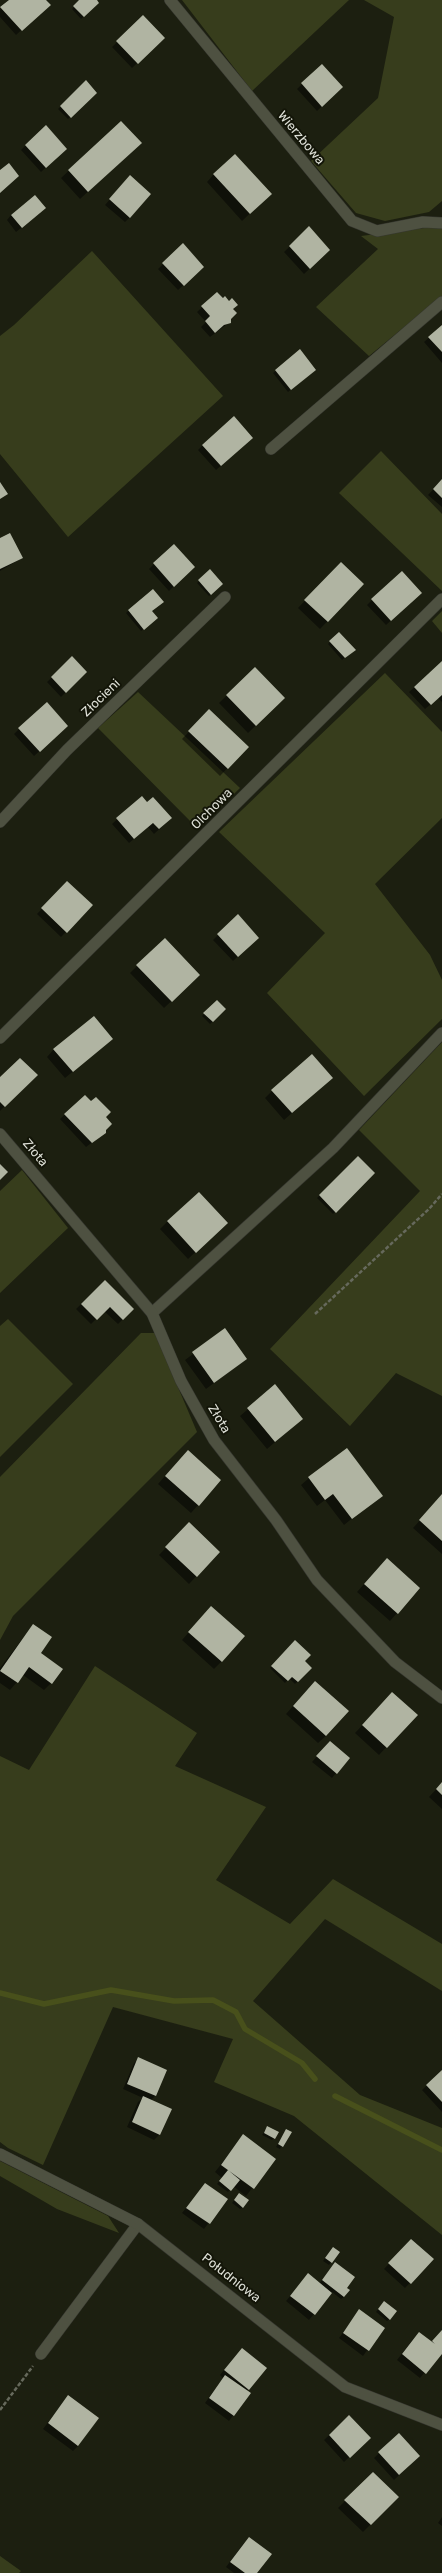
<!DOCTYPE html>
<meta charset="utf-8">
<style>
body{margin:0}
canvas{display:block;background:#1c1f10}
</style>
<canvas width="442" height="2573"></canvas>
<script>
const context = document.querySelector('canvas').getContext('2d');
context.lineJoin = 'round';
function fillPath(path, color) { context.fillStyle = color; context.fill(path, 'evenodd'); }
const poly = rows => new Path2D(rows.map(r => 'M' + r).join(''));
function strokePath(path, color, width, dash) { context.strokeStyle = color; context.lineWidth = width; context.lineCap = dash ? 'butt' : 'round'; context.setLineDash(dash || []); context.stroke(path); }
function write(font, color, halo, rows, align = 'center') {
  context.font = font + ' Rubik,sans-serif'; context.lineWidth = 4; context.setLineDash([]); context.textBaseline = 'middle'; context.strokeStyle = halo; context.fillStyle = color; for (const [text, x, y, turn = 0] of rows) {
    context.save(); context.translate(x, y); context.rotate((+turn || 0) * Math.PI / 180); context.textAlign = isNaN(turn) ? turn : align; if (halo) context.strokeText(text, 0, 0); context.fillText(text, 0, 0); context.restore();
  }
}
const green = poly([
 [182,0,349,0,252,91],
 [364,0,442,0,442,201,429,212,385,221,356,213,311,161,378,98,394,17],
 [424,228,442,228,442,296,369,356,316,307,378,249,361,236],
 [92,251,223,396,68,537,0,454,0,336,14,325],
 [381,451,442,514,442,591,339,493],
 [442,611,442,633,432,621],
 [385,673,442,732,442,818,375,884,430,955,442,980,442,1019,364,1096,267,993,325,933,219,832],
 [138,692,240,788,198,829,98,728],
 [442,1042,442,1396,396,1373,350,1426,270,1349,420,1191,359,1130],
 [22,1170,68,1228,0,1293,0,1191],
 [8,1319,73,1384,0,1457,0,1326],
 [141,1333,155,1333,197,1432,13,1616,0,1640,0,1477],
 [95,1666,197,1733,175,1766,266,1807,216,1880,290,1924,333,1879,442,1944,442,1991,325,1919,253,2001,360,2095,442,2128,442,2235,294,2116,214,2082,233,2039,113,2007,43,2165,8,2148,0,2142,0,1756,29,1770],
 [0,2161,108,2216,119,2233,57,2209,0,2176],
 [0,2556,21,2571,19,2573,0,2573]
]);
const shadow = poly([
 [10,0,45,0,44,9,16,35,0,17,0,9],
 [81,0,95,0,98,3,81,19,72,9],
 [143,17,163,38,132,68,112,47],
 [322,65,342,87,317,111,297,89],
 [86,82,96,93,68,119,58,109],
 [121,122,133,150,80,199,61,178],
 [26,145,66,148,41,172,21,150],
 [214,174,263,201,242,221,207,182],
 [125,182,130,217,125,222,105,205],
 [40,213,16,232,7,220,11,215],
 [309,228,329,250,304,274,284,252],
 [183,245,198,272,178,290,158,269],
 [217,293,229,302,232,309,230,322,210,337,201,327,206,322,197,312],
 [442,326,442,363,424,342],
 [300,351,313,372,288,392,273,373],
 [247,443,216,470,198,450,203,445],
 [442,480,442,507,428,495],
 [0,539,22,558,0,571],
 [173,545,193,567,169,591,149,569],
 [334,570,363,584,320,629,298,608],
 [210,571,222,584,209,596,197,583],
 [153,590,151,612,154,620,141,631,126,613],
 [415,598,386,625,367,605,372,600],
 [339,633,354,650,342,660,328,644],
 [72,658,86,672,61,697,47,682],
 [442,662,442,702,438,698,425,709,409,692],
 [255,668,276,706,248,733,219,703],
 [209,711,247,747,220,776,182,739],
 [19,729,62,731,34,756,14,734],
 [141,797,166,823,154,834,148,827,129,843,112,824],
 [67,882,92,905,61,937,37,914],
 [237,916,257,938,233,961,213,940],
 [164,939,199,975,164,1008,130,973],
 [217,1001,225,1009,210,1024,202,1016],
 [104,1046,65,1078,47,1057,54,1049],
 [36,1075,0,1111,0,1079],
 [324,1085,284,1120,265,1098,272,1091],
 [85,1096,105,1117,105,1133,86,1147,60,1119],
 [358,1158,374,1173,333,1214,317,1198],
 [168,1221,219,1230,188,1259,160,1229],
 [105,1281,133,1309,118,1324,104,1311,91,1324,76,1309],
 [225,1330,246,1359,206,1389,185,1360],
 [275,1386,302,1419,267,1449,240,1416],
 [180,1459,220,1480,191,1513,158,1484],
 [309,1478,381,1495,344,1525,325,1500,317,1506,301,1485],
 [442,1496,442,1554,413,1528],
 [182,1531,219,1552,189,1584,159,1555],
 [379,1567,419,1588,390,1621,357,1592],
 [204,1615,222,1661,214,1669,182,1640],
 [33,1625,39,1653,51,1683,44,1690,23,1675,10,1690,0,1683,0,1668],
 [295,1642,304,1661,311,1668,295,1684,289,1678,285,1683,270,1668],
 [308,1689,326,1736,318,1743,286,1714],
 [385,1701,416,1715,379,1755,355,1733],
 [325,1747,336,1773,332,1778,312,1762],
 [442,1783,442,1809,429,1797],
 [139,2059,166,2071,155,2096,150,2101,170,2110,159,2135,154,2140,127,2127,138,2102,143,2098,123,2089,134,2063],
 [442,2071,442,2112,422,2090],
 [268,2127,274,2138,272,2140,262,2135],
 [286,2130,290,2132,280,2149,276,2147],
 [243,2136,275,2159,246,2196,233,2186,228,2192,217,2184,222,2178,215,2172],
 [205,2184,227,2199,204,2229,182,2213],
 [237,2197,243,2207,240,2209,232,2203],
 [411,2240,433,2259,405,2288,384,2269],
 [331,2250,331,2262,329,2265,323,2261],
 [333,2266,346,2288,344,2297,341,2299,332,2292,309,2320,286,2301,308,2275,319,2284],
 [382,2304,390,2319,387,2321,376,2312],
 [359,2311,383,2328,363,2356,339,2338],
 [442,2331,442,2352,420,2378,397,2360,414,2338,431,2343],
 [237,2354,248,2389,246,2391,249,2393,229,2421,205,2403,223,2378,220,2375],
 [68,2396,78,2446,73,2451,43,2429],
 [349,2416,369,2438,344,2462,324,2440],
 [399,2434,414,2461,394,2480,374,2458],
 [373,2473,398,2497,363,2532,338,2508],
 [442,2517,442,2526,438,2523],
 [244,2543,256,2573,234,2573,226,2567]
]);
const stream = poly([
 [0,1993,44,2004,111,1990,174,2001,213,2000,236,2012,245,2029,302,2063,315,2079],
 [335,2096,442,2150]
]);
const building = poly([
 [9,0,46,0,51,5,22,31,0,7],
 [79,0,97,0,99,3,84,17,73,6],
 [143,15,165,38,138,64,116,41],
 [322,64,343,87,322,107,301,83],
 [86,80,97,93,71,118,60,106],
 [121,121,142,143,88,192,68,170],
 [46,125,67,149,46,168,25,145],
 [235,154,272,194,250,214,213,174],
 [9,163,19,176,0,193,0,170],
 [130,175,151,194,130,218,109,199],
 [35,195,46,208,22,228,11,215],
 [309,226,330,250,310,269,289,246],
 [183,243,204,267,184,286,162,263],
 [217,292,223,298,225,296,229,301,232,298,238,305,233,309,237,313,231,319,231,323,224,325,215,333,205,321,210,316,201,306],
 [442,325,442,352,428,337],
 [300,349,316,370,291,390,275,370],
 [234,416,253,438,221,466,202,445],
 [442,479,442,498,433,489],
 [0,482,8,494,0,499],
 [10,533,23,558,0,569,0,538],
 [174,544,195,567,174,587,153,563],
 [341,562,364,584,328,622,304,600],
 [210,569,223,584,211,595,198,580],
 [402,571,422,593,391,621,371,599],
 [153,589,164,602,152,611,158,618,144,630,128,610],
 [339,632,356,650,345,658,329,641],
 [72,656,87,672,66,693,51,677],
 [442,661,442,695,431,705,414,687],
 [255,667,285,698,256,726,226,695],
 [47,702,68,726,40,752,18,728],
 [209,709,249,747,228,769,188,731],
 [142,796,147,802,153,797,172,818,159,829,153,823,134,839,116,818],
 [67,881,93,905,67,933,41,908],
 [238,914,259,938,238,957,217,934],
 [165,938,200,975,172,1002,136,965],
 [217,1000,226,1009,213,1022,203,1013],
 [94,1016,113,1039,73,1072,53,1049],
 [312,1054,333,1078,292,1113,271,1090],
 [20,1058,38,1075,5,1107,0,1102,0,1077],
 [85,1095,91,1101,96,1097,111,1112,106,1117,112,1124,106,1130,106,1133,92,1143,64,1114],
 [358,1156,375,1173,336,1213,319,1195],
 [0,1164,8,1172,0,1180],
 [199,1192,228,1223,196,1253,167,1221],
 [105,1280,134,1309,123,1320,110,1307,97,1320,81,1304],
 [225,1328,247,1359,214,1383,192,1352],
 [275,1384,303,1419,275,1442,247,1408],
 [347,1448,383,1496,352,1519,333,1494,325,1500,308,1477],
 [188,1450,221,1480,199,1506,165,1476],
 [442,1494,442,1541,419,1520],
 [189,1522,220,1552,197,1577,165,1547],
 [387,1558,420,1588,398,1614,364,1584],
 [211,1606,245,1636,222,1662,188,1632],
 [33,1624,52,1637,41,1653,63,1669,52,1684,29,1667,18,1683,0,1671],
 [295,1640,311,1655,305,1661,312,1668,298,1682,292,1677,288,1681,271,1666],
 [315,1681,349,1711,326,1736,293,1706],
 [392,1692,418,1715,387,1748,362,1725],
 [330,1741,350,1758,337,1774,316,1756],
 [442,1782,442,1795,436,1789],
 [138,2057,167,2070,156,2096,127,2084],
 [442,2070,442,2102,426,2085],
 [143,2096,172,2109,160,2135,132,2122],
 [267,2126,279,2132,275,2139,264,2133],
 [286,2129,292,2132,283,2147,278,2144],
 [243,2134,276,2159,254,2189,221,2165],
 [228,2170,240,2180,231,2191,219,2181],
 [205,2183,228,2199,210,2224,186,2208],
 [239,2193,249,2200,243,2208,234,2200],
 [411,2239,434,2259,411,2284,388,2263],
 [333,2247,340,2252,332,2263,325,2258],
 [335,2262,355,2277,347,2288,350,2290,344,2297,322,2280],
 [308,2273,332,2293,315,2315,290,2296],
 [384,2301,397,2311,390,2320,378,2309],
 [359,2309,385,2328,369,2351,343,2333],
 [442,2330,442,2354,426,2374,402,2354,419,2332,435,2344,432,2341],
 [242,2348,267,2368,249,2390,224,2370],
 [225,2375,251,2393,234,2416,209,2398],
 [68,2395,99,2418,78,2446,48,2423],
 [349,2415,371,2438,350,2458,329,2435],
 [399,2433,420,2456,399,2475,378,2452],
 [373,2472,399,2497,371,2525,344,2500],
 [249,2537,272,2554,257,2573,245,2573,230,2562]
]);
const path = poly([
 [315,1314,429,1209,442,1194],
 [0,2410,33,2366]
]);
const service = poly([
 [271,449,442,302],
 [152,1313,333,1148,442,1033],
 [41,2354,138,2224]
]);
const minor = poly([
 [170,0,352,221,377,231,423,222,442,223],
 [0,822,67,750,225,597],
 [0,1038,442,599],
 [0,1134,152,1313,181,1381,214,1440,276,1520,317,1580,395,1662,442,1698],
 [0,2154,138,2224,345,2387,442,2425]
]);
const streetNames = [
 ["Wierzbowa",301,138,50],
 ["Złocieni",101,698,-44],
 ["Olchowa",212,809,-45],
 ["Złota",35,1153,50],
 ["Złota",219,1419,59],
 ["Południowa",231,2278,38]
];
fillPath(green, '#373d1c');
fillPath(shadow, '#0007');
strokePath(stream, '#48501b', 5.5);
fillPath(building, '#b0b4a2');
strokePath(service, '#363730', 12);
strokePath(minor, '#363730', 12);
strokePath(path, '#66695c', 2.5, [4, 2]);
strokePath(service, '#4e5141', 11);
strokePath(minor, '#4e5141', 11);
write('13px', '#dddfd6', '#131508', streetNames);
</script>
